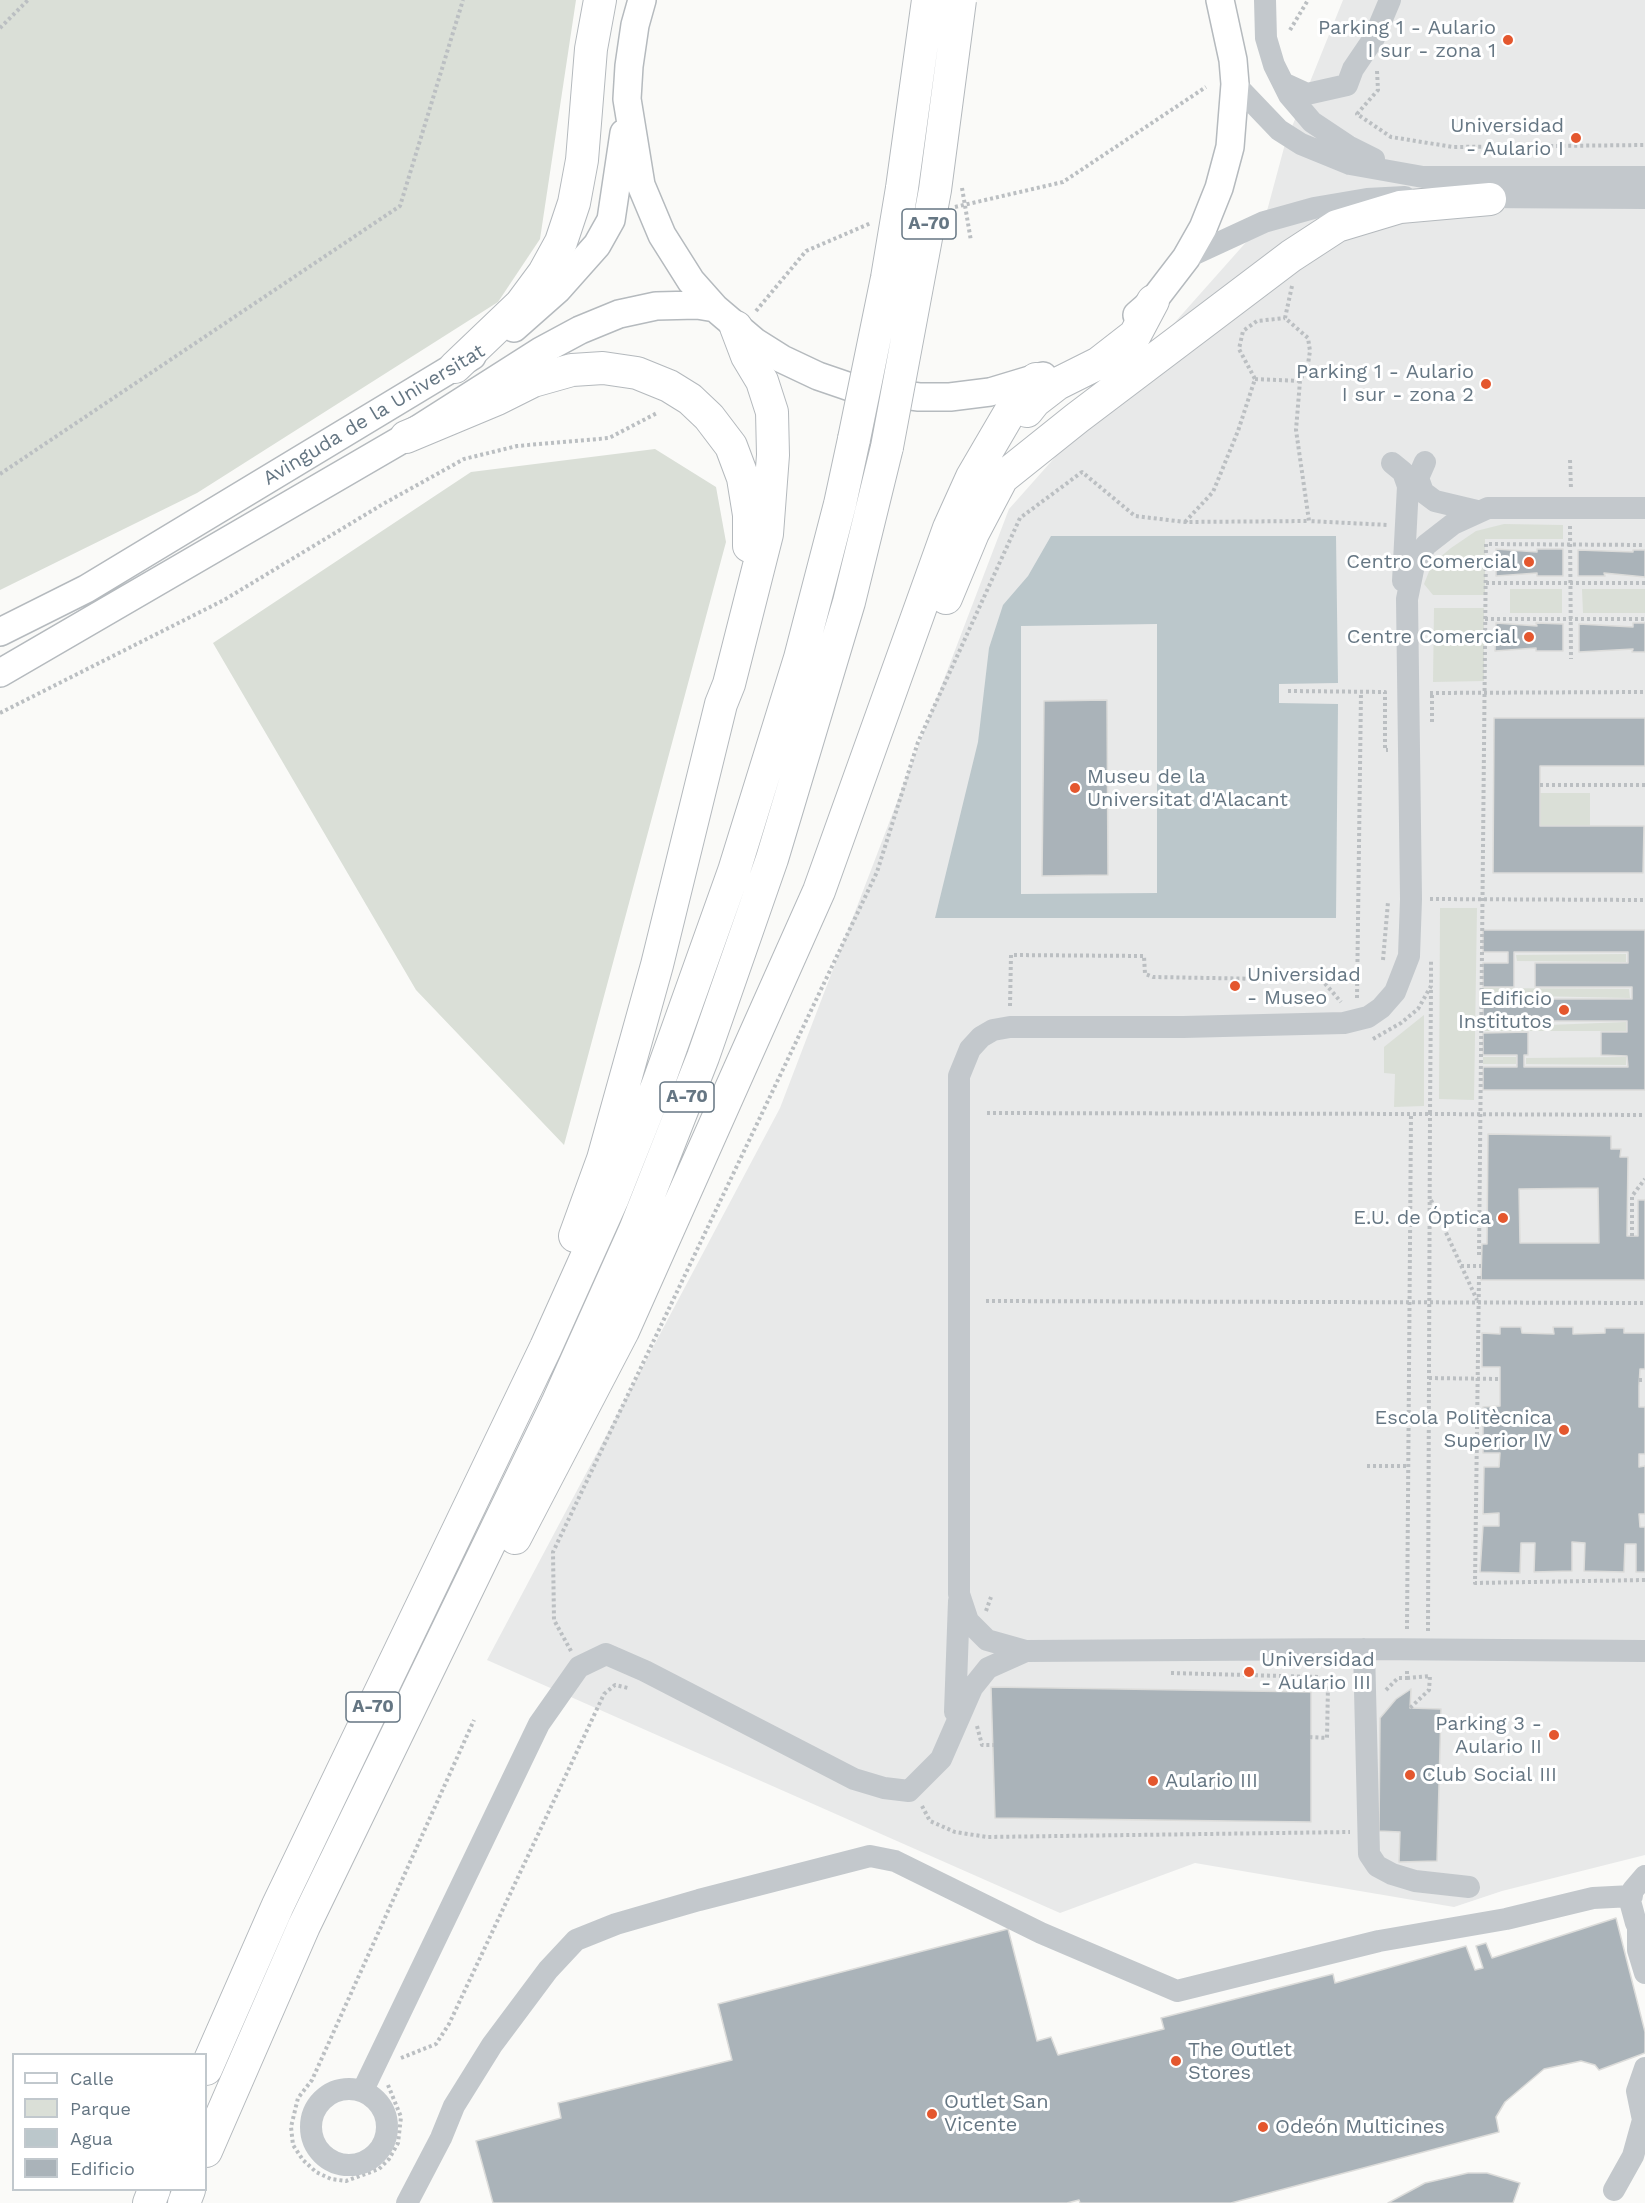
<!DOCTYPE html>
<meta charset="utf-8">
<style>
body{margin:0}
#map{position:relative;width:1645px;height:2203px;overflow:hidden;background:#fafaf8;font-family:"Work Sans",sans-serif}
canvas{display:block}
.legend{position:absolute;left:12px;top:2053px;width:195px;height:138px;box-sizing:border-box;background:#fff;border:2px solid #c1c8cd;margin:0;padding:8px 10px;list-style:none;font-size:18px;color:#657683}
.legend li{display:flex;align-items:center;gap:12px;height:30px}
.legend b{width:30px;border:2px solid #c1c8cd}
</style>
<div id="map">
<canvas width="1645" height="2203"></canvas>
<ul class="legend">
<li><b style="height:8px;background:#fff"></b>Calle</li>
<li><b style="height:16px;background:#dadfd7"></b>Parque</li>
<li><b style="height:16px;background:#bbc7cb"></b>Agua</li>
<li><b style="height:16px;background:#aab3b9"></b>Edificio</li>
</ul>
</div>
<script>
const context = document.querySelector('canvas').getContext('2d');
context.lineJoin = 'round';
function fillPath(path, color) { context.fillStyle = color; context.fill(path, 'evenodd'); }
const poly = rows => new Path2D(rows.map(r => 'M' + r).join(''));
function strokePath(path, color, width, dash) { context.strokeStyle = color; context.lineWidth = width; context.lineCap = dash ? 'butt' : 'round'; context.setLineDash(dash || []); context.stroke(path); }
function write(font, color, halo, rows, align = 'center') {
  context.font = font + ' "Work Sans",sans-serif'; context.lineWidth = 6; context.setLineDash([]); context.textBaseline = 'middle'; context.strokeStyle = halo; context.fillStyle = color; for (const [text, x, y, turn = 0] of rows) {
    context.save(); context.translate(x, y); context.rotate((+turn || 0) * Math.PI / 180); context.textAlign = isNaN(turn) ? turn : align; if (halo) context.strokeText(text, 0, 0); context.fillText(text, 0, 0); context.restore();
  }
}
const built = poly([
 [1343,0,1645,0,1645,1855,1502,1891,1454,1907,1195,1863,1060,1913,487,1660,780,1108,1009,509,1264,222,1285,144]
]);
const green = poly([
 [0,0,576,0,540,239,498,302,197,493,0,590],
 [655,449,716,487,726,542,564,1145,416,990,213,643,471,472],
 [1504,524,1563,525,1563,539,1485,539,1485,595,1433,595,1424,584,1432,564,1451,548,1476,531],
 [1510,589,1562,589,1562,613,1510,613],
 [1582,589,1645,589,1645,613,1583,613],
 [1434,608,1484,608,1484,681,1433,682],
 [1540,793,1590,793,1590,826,1540,826],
 [1440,908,1477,908,1474,1100,1439,1099],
 [1626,954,1626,962,1517,961,1516,955],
 [1483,988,1629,989,1630,998,1483,995],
 [1424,1015,1424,1106,1394,1107,1395,1074,1384,1073,1384,1047],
 [1483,1022,1497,1022,1497,1027,1626,1022,1626,1031,1483,1031],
 [1483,1057,1516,1057,1516,1064,1483,1064],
 [1626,1057,1626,1065,1526,1064,1526,1058]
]);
const water = poly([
 [1051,536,1336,536,1338,683,1279,684,1279,703,1338,704,1336,918,935,918,978,742,989,648,1003,605,1028,576],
 [1157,624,1157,893,1021,894,1021,626]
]);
const building = poly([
 [1496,549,1537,552,1537,549,1563,549,1563,576,1537,576,1537,573,1496,576,1496,549],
 [1578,550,1633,552,1633,550,1645,550,1645,577,1604,573,1605,576,1578,576,1578,550],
 [1496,623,1537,626,1536,623,1563,624,1563,651,1536,651,1536,648,1495,651,1496,623],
 [1633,623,1645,623,1645,652,1632,652,1633,649,1579,652,1579,624,1633,627,1633,623],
 [1107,700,1108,875,1042,876,1044,701,1107,700],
 [1494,718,1645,718,1645,766,1540,766,1540,826,1644,826,1643,873,1493,873,1494,718],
 [1483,930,1645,930,1645,1090,1483,1090,1483,1067,1517,1067,1517,1055,1483,1055,1483,1033,1528,1032,1528,1055,1524,1055,1524,1067,1628,1067,1627,1056,1601,1055,1601,1032,1627,1032,1627,1021,1483,1021,1483,999,1632,999,1632,987,1535,987,1535,963,1628,963,1628,952,1514,952,1514,987,1483,987,1483,963,1508,963,1508,952,1483,952,1483,930],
 [1488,1134,1611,1136,1611,1149,1621,1149,1620,1157,1628,1157,1627,1236,1638,1236,1638,1200,1645,1200,1645,1280,1481,1280,1482,1244,1487,1244,1488,1134],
 [1598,1188,1599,1243,1520,1243,1519,1189,1598,1188],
 [1500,1327,1521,1327,1522,1333,1554,1334,1553,1327,1573,1327,1573,1334,1605,1333,1605,1328,1624,1328,1624,1333,1645,1333,1645,1369,1640,1369,1639,1386,1639,1407,1645,1407,1645,1454,1639,1454,1639,1467,1645,1466,1645,1514,1639,1514,1640,1527,1645,1527,1645,1572,1636,1572,1636,1544,1625,1544,1624,1572,1584,1571,1585,1543,1572,1542,1572,1571,1534,1572,1535,1543,1521,1543,1520,1573,1480,1572,1483,1526,1499,1526,1499,1513,1483,1514,1484,1467,1499,1467,1500,1453,1483,1453,1483,1407,1500,1406,1500,1367,1482,1367,1482,1333,1500,1334,1500,1327],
 [991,1687,1311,1692,1311,1822,995,1818,991,1687],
 [1411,1689,1410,1708,1441,1709,1437,1861,1399,1862,1400,1832,1379,1831,1380,1718,1396,1699,1411,1689],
 [1616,1918,1645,2032,1645,2053,1599,2070,1595,2065,1581,2061,1544,2069,1505,2102,1496,2117,1499,2132,1231,2203,1080,2203,1079,2200,1067,2203,493,2203,476,2141,561,2118,558,2103,732,2060,718,2004,1008,1929,1037,2041,1051,2037,1058,2055,1164,2029,1161,2018,1333,1974,1335,1983,1466,1946,1475,1970,1483,1968,1476,1946,1486,1943,1492,1958,1616,1918],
 [1468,2173,1487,2173,1520,2183,1513,2203,1388,2203,1425,2183,1468,2173]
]);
const path = poly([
 [0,28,28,0],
 [1290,30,1308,0],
 [1377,71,1378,90,1357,114,1391,137,1453,147,1645,145],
 [962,188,971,241],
 [955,207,1063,182,1206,87],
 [1292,286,1285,318,1308,338,1310,351,1308,364,1300,381,1296,430,1309,521,1388,525],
 [756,311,806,251,871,223],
 [1255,379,1300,381],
 [1570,460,1571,489],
 [0,474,400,206,463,0],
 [1185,522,1213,492,1238,431,1255,379,1239,349,1243,331,1257,321,1285,318],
 [1570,526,1571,659],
 [1486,583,1645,583],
 [1485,619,1645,619],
 [1288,691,1385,692,1385,750,1388,750],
 [1430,693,1645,692],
 [0,713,224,600,383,504,464,459,517,446,609,438,657,413],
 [1432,722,1432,693],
 [1540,785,1645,785],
 [1430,899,1645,900],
 [1383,960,1388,902],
 [1357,998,1361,692],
 [1010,1006,1011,955,1144,956,1145,974,1153,977,1322,980,1341,1002],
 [1373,1039,1401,1023,1418,1009,1431,986,1431,960],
 [987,1113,1430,1114,1431,987],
 [1431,1200,1477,1300],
 [1632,1236,1632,1196,1645,1179],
 [1479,1255,1486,544,1645,545],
 [1461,1266,1481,1266],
 [1479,1276,1475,1583,1645,1580],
 [986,1301,1645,1303],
 [1429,1378,1500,1379],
 [1639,1380,1645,1380],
 [1367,1466,1408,1466],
 [986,1611,991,1597],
 [1407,1629,1411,1114],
 [1428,1631,1430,1114,1645,1115],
 [571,1651,554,1620,553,1552,877,872,918,742,1020,518,1082,472,1135,516,1185,522,1309,521],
 [1171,1673,1320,1677,1328,1685,1327,1738,1310,1737],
 [1407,1678,1430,1676,1429,1690,1410,1708],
 [1328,1685,1346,1687],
 [1386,1690,1398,1678,1407,1678,1407,1669],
 [977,1726,982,1745,994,1745],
 [922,1806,930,1821,955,1832,987,1837,1350,1832],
 [401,2058,436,2044,449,2024,604,1694,615,1685,628,1688],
 [388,2085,401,2117,398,2143,389,2159,379,2169,346,2181,331,2179,316,2172,303,2160,293,2145,291,2127,298,2098,312,2080,474,1720]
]);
const minor = poly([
 [1265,0,1266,38,1274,65,1289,95,1312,122,1348,146,1374,159],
 [1283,83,1307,94,1347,85,1353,69,1374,38,1390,0],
 [1235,84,1279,130,1301,144,1350,164,1423,177,1645,177],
 [1477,197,1645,198],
 [1186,258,1264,222,1314,208,1367,199,1405,197],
 [1425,462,1418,478,1423,492,1435,501,1477,511],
 [1392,463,1403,472,1408,486,1403,581],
 [1645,508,1488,508,1453,524,1426,545,1414,565,1407,599,1411,899,1409,956,1395,992,1381,1008,1368,1017,1344,1023,1183,1027,1010,1027,993,1030,981,1037,970,1049,959,1076,959,1594,968,1621,987,1640,1026,1651,1364,1649,1645,1651],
 [1364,1649,1369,1854,1377,1866,1392,1874,1415,1881,1469,1887],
 [955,1712,959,1601],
 [1645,1876,1633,1890,1630,1901,1636,1923,1645,1931],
 [1638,1925,1638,1950,1645,1973],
 '311 2127a38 38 0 1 1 76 0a38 38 0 1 1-76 0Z',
 [363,2090,539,1724,579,1667,606,1654,645,1671,854,1779,884,1788,909,1791,941,1759,972,1688,988,1668,1026,1651],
 [1614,2190,1633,2156,1643,2120,1637,2091,1645,2068],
 [407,2203,441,2138,454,2106,492,2045,548,1970,576,1940,616,1924,699,1900,870,1856,895,1861,1041,1933,1177,1991,1379,1941,1506,1919,1593,1898,1632,1896]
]);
const major = poly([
 [642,0,635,25,629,66,627,99,641,185,662,235,691,281,715,308,755,342,782,359,818,376,856,389,919,397,950,397,990,392,1043,376],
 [1137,315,1153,301,1186,258,1203,228,1219,188,1230,147,1235,84,1233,60,1220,0],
 [514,328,557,290,597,245,611,220,624,133],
 [0,632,86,589,472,356],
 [0,673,406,437,541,351,580,330,619,314,656,306,697,305,715,308]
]);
const highway = poly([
 [455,367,521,304,544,273,561,242,574,203,582,160,591,49,600,0],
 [1027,411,1035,401,1057,384,1099,363,1135,335,1153,301],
 [406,437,497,399,533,381,572,370,603,368,637,373,669,386,690,399,709,417,731,446,743,478,749,515,749,546],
 [946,598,973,533,1002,478,1077,418,1291,256,1337,226,1400,207,1490,199],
 [575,1236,603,1159,657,965,721,704,729,684,767,534,773,455,772,412,762,381,747,356,736,327],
 [515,1538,623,1331,819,891,949,528,972,477,1017,400,1036,379],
 [206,2069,278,1905,546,1347,612,1200,658,1084,734,871,800,658,840,504,854,439],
 [206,2151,304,1926,557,1404,635,1230,703,1057,772,859,849,602,887,447],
 [149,2203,154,2190],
 [184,2203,189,2190]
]);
const highwayBridge = poly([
 [854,439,887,278,902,188,928,0],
 [887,447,935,190,960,0]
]);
const markers = [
 [1508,40,6,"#e4572e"],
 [1576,138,6,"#e4572e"],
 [1486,384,6,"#e4572e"],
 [1529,562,6,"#e4572e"],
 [1529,637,6,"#e4572e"],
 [1075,788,6,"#e4572e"],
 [1235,986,6,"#e4572e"],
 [1564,1010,6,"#e4572e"],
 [1503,1218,6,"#e4572e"],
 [1564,1430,6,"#e4572e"],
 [1249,1672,6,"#e4572e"],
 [1554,1735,6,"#e4572e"],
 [1410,1775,6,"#e4572e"],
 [1153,1781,6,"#e4572e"],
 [1176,2061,6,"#e4572e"],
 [932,2114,6,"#e4572e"],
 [1263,2127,6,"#e4572e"]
];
const shields = [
 [929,224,54],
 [687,1097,54],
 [373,1707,54]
];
const shieldNames = [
 ["A-70",929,224],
 ["A-70",687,1097],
 ["A-70",373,1707]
];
const poiNames = [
 ["Parking 1 - Aulario",1496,28],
 ["I sur - zona 1",1496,51],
 ["Universidad",1564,126],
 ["- Aulario I",1564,149],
 ["Parking 1 - Aulario",1474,372],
 ["I sur - zona 2",1474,395],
 ["Centro Comercial",1517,562],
 ["Centre Comercial",1517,637],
 ["Museu de la",1087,777,"left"],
 ["Universitat d'Alacant",1087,800,"left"],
 ["Universidad",1247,975,"left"],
 ["- Museo",1247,998,"left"],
 ["Edificio",1552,999],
 ["Institutos",1552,1022],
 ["E.U. de Óptica",1491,1218],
 ["Escola Politècnica",1552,1418],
 ["Superior IV",1552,1441],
 ["Universidad",1261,1660,"left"],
 ["- Aulario III",1261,1683,"left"],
 ["Parking 3 -",1542,1724],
 ["Aulario II",1542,1747],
 ["Club Social III",1422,1775,"left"],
 ["Aulario III",1165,1781,"left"],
 ["The Outlet",1188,2050,"left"],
 ["Stores",1188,2073,"left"],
 ["Outlet San",944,2102,"left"],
 ["Vicente",944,2125,"left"],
 ["Odeón Multicines",1275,2127,"left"]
];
const streetNames = [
 ["Avinguda de la Universitat",374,415,-31]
];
fillPath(built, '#e8e9e9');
fillPath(green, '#dadfd7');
fillPath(water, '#bbc7cb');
fillPath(building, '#aab3b9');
strokePath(building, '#dcdcda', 1.5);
strokePath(major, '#b5babe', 30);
strokePath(highway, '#b4b9bd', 34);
strokePath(path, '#bbbfc2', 4, [3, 3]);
strokePath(minor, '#c3c8cc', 22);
strokePath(major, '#fff', 27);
strokePath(highway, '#fff', 32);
strokePath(highwayBridge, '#b4b9bd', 34, []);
strokePath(highwayBridge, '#fff', 32);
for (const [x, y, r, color] of markers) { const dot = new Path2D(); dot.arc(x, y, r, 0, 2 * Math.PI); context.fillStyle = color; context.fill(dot); strokePath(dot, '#fff', 2); }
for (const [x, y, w] of shields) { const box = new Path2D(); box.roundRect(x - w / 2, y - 15, w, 30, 4.5); context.fillStyle = '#fff'; context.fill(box); strokePath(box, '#657683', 1.5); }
write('bold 18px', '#657683', null, shieldNames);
write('20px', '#657683', '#fff', poiNames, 'right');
write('20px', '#657683', '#fff', streetNames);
</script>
